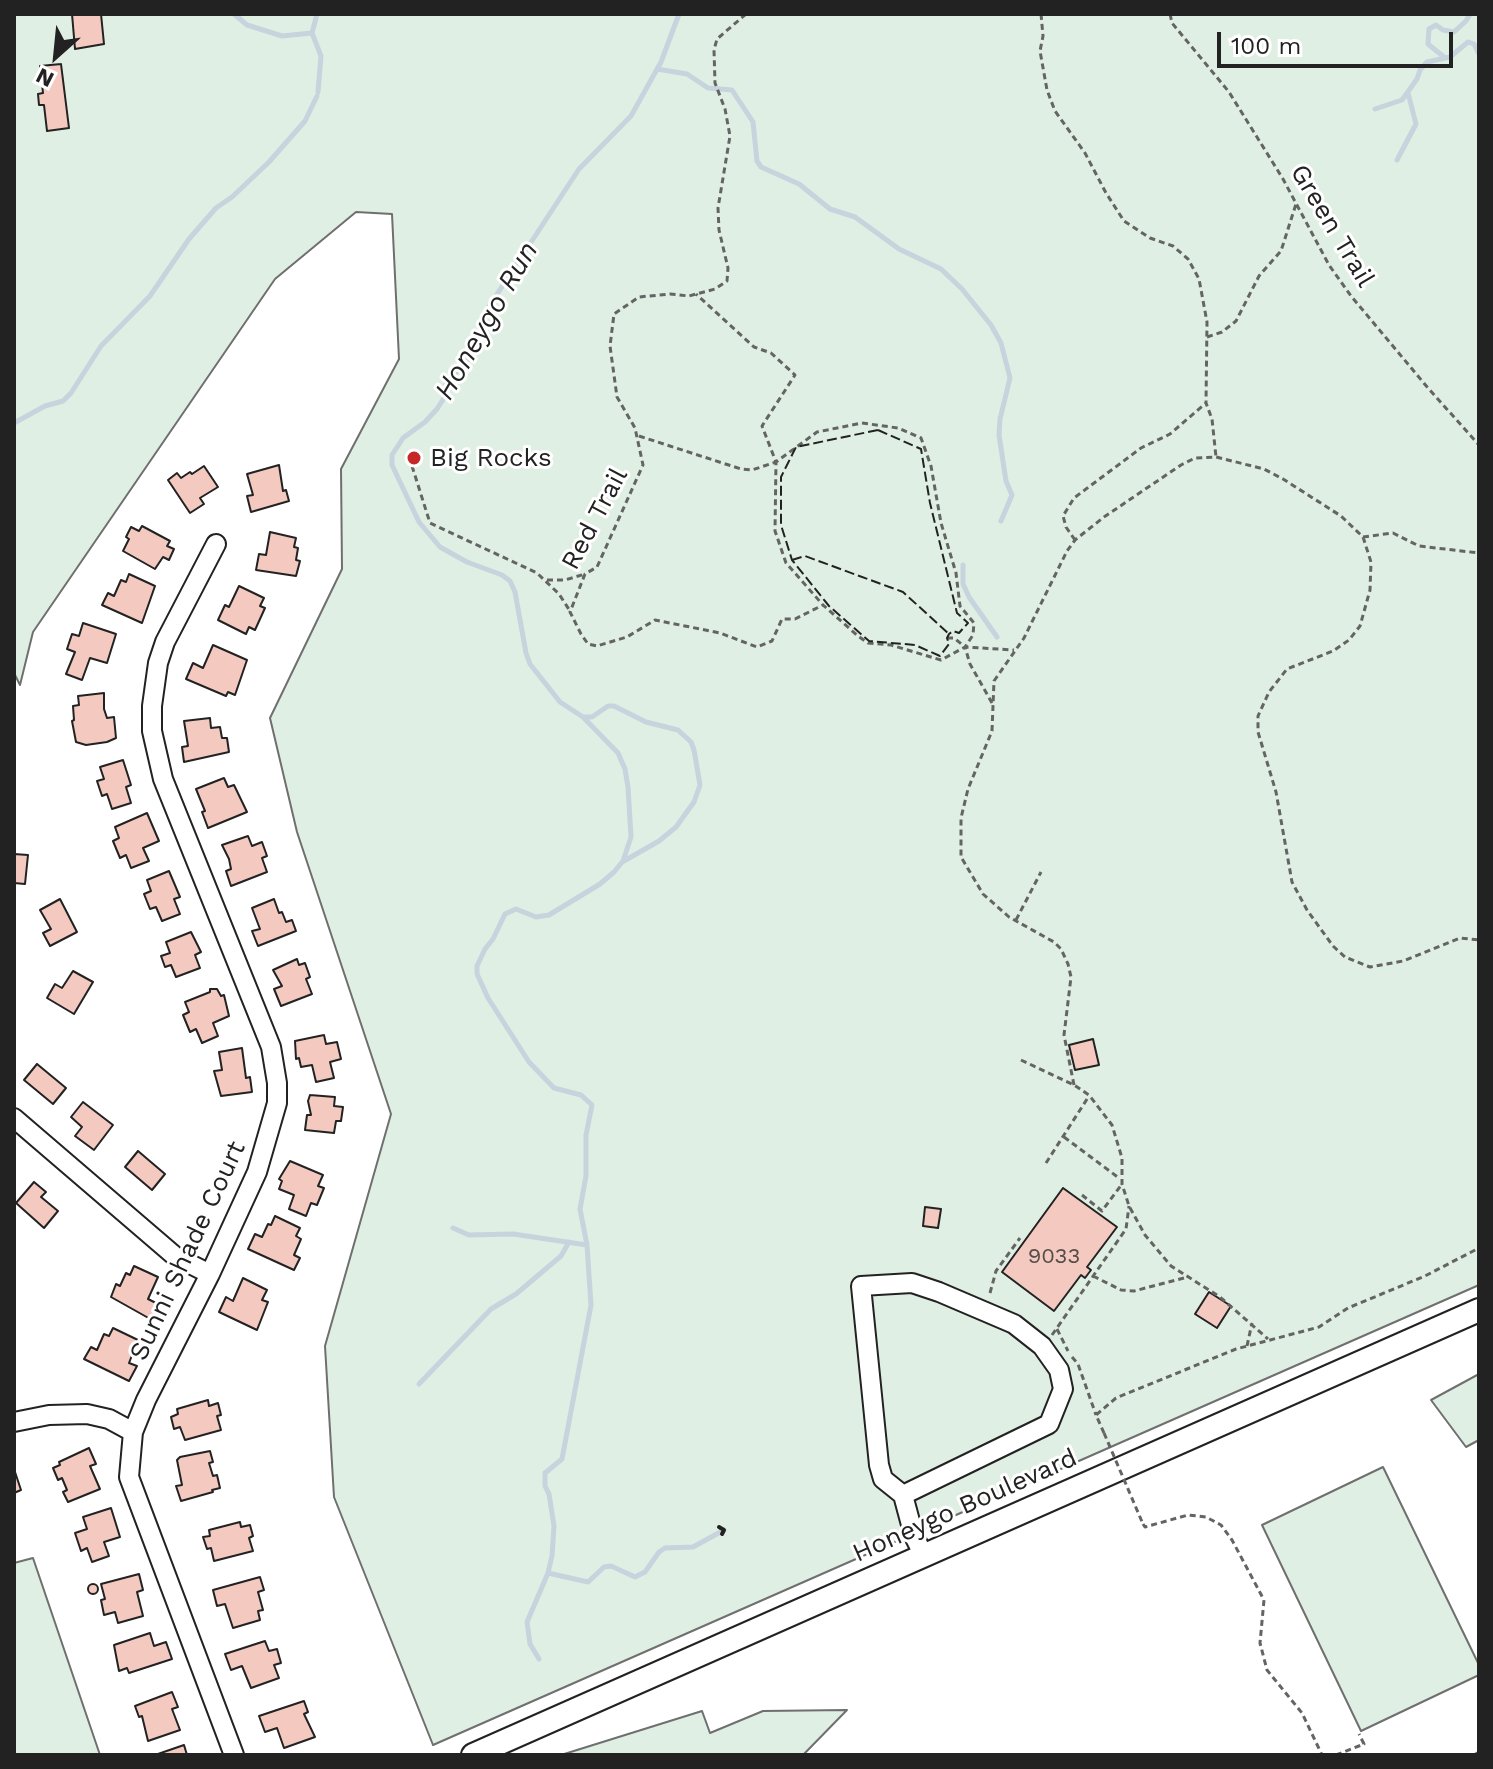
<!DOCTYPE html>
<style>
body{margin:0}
#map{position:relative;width:1493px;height:1769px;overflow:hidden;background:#fff;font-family:"Work Sans",sans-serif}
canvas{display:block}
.frame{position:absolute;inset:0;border:16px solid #222;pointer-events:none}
.north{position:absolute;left:16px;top:16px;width:80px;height:80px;-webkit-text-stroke:6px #fff;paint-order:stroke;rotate:207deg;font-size:22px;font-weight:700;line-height:32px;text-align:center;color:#222}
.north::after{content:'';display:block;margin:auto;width:28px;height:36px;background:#222;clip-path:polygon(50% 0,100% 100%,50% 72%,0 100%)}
.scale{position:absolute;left:1217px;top:32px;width:236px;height:36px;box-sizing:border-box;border:4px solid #222;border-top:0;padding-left:10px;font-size:24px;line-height:28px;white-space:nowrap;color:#222;-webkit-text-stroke:6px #fff;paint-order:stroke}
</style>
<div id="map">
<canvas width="1493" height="1769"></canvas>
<div class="frame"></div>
<div class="north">N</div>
<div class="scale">100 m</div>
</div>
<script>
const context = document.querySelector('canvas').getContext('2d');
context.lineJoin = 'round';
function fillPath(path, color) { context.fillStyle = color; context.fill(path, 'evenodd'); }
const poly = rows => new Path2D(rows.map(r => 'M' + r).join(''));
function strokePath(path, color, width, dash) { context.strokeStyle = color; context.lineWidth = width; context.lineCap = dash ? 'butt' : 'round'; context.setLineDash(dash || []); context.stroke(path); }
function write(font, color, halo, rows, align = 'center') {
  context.font = font + ' "Work Sans",sans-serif'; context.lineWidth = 6; context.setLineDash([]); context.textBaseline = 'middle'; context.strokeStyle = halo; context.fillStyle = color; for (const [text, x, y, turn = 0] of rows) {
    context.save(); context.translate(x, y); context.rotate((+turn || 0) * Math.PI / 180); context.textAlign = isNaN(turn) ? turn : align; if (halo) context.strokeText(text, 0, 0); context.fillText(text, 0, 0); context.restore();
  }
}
const green = poly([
 [14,14,1479,14,1479,1285,433,1745,334,1497,325,1346,391,1114,297,832,270,718,342,569,341,469,399,359,392,214,356,212,275,279,33,632,20,685,14,673,14,14],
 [1479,1374,1479,1440,1466,1447,1431,1400,1479,1374],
 [1383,1467,1479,1665,1479,1675,1361,1731,1262,1525,1383,1467],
 [33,1558,100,1755,14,1755,14,1563,33,1558],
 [847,1710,803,1755,561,1755,702,1711,710,1733,763,1711,847,1710]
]);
const stream = poly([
 [234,14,247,25,282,36,312,33],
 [317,14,312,33,321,56,318,92],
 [1444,57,1428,44,1429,29,1436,25,1443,30,1454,32,1466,21,1470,14],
 [657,69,687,74,708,88,732,90,753,122,757,161,761,167,799,184,830,209,855,217,899,249,941,269,962,289,991,325,1001,343,1010,378,1000,419,999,435,1006,481,1012,495,1001,521],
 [1375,109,1402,100,1417,79,1420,70,1427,62,1450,57,1468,42,1474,44,1479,54],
 [1397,160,1416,124,1408,93],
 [14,423,45,406,63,401,71,393,101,346,150,296,189,239,216,208,232,197,269,162,305,121,317,96],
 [963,565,963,584,969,597,997,637],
 [583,717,592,717,608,706,614,706,646,722,678,730,691,742,694,750,700,785,694,802,676,827,659,841,624,861],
 [453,1228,469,1235,513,1234,587,1245],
 [419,1384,491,1309,516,1294,561,1256,569,1242],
 [548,1573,588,1582,604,1567,611,1566,635,1577,645,1572,659,1552,665,1548,693,1547,724,1530],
 [539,1659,530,1644,527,1622,548,1573,552,1556,554,1526,549,1494,545,1486,545,1473,562,1459,591,1305,587,1245,580,1209,586,1176,586,1135,592,1105,581,1095,554,1088,529,1062,488,998,477,974,477,966,485,949,493,939,505,914,516,909,536,917,549,915,600,884,614,872,623,861,631,837,628,787,625,769,618,753,583,717,560,702,530,664,526,653,515,592,510,581,502,575,467,562,440,547,419,522,392,465,392,455,403,438,425,422,437,409,444,398,446,383,471,357,488,308,579,169,631,116,661,62,679,14]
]);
const building = poly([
 [72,14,101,14,104,44,75,49,72,14],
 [61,64,69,128,47,131,44,105,39,105,38,94,43,93,40,66,61,64],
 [279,465,283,491,286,490,289,501,251,512,247,496,253,495,247,474,279,465],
 [204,466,218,487,200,498,204,504,190,513,168,480,177,473,181,478,190,472,192,474,204,466],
 [142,526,170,541,167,546,174,549,169,560,163,557,155,569,123,551,129,539,126,537,131,527,139,531,142,526],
 [270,532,296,538,294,547,298,548,296,560,300,561,296,576,256,570,259,554,266,555,270,532],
 [129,574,155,586,142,623,102,605,108,593,114,596,121,580,126,582,129,574],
 [239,586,264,598,260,606,265,608,255,630,249,627,246,634,218,620,225,605,229,607,239,586],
 [83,623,116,634,107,663,90,658,82,680,66,674,75,652,67,649,72,634,79,636,83,623],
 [213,645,247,660,235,695,228,692,226,696,186,679,193,663,203,668,213,645],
 [104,693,104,709,107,718,114,717,116,738,107,742,86,745,76,742,72,721,74,720,73,706,79,705,78,696,104,693],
 [210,718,211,728,220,727,222,738,227,738,229,752,184,762,182,747,188,746,184,721,210,718],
 [123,760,131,785,126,787,131,803,112,809,107,794,102,796,97,781,104,779,100,767,123,760],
 [224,778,228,787,234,785,247,812,208,828,202,812,205,811,196,789,224,778],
 [147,813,159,841,143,848,149,861,131,868,126,855,120,858,113,841,119,838,115,827,147,813],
 [248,836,252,846,262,842,267,856,262,858,267,872,231,886,226,871,231,869,229,859,222,845,248,836],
 [14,854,28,855,25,884,14,883,14,854],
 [169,871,180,897,174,899,180,914,162,921,156,907,150,909,144,894,151,891,147,880,169,871],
 [60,899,77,932,50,946,43,933,51,929,40,910,60,899],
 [274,899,279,913,282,912,286,922,292,920,296,931,258,946,252,931,260,929,252,908,274,899],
 [191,932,201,952,195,955,200,968,176,977,171,965,165,967,161,956,170,953,166,942,191,932],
 [297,959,299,965,305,963,310,977,306,979,312,994,281,1006,274,989,282,986,273,970,297,959],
 [73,971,93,982,74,1014,47,998,55,984,62,988,73,971],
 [210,989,217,989,221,996,224,995,229,1016,213,1023,218,1036,202,1043,196,1029,190,1032,183,1015,189,1012,185,1002,210,992,210,989],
 [324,1035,326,1044,337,1042,341,1059,330,1062,334,1078,316,1082,312,1065,301,1067,299,1058,296,1059,295,1041,324,1035],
 [1093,1039,1099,1065,1075,1070,1069,1045,1093,1039],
 [242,1048,246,1078,250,1077,252,1092,221,1096,214,1071,222,1070,219,1052,242,1048],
 [37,1064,66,1088,53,1104,24,1080,37,1064],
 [310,1095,335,1097,334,1106,343,1107,341,1121,336,1121,334,1133,305,1130,307,1115,311,1115,308,1101,310,1095],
 [83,1102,113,1125,94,1150,75,1136,82,1127,71,1117,83,1102],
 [138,1151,165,1174,152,1190,125,1167,138,1151],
 [290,1161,323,1175,318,1186,324,1188,317,1205,311,1203,306,1216,289,1209,294,1195,279,1189,282,1181,279,1179,290,1161],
 [34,1182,46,1192,41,1197,58,1211,44,1228,16,1203,34,1182],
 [1063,1188,1117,1227,1087,1267,1091,1270,1085,1278,1081,1275,1054,1311,1002,1272,1063,1188],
 [925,1207,941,1209,938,1228,923,1226,925,1207],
 [275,1216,300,1228,296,1236,301,1239,294,1255,300,1258,294,1270,248,1249,255,1234,262,1237,268,1224,271,1225,275,1216],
 [134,1266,158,1277,148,1299,160,1305,152,1320,111,1297,116,1284,120,1286,126,1273,130,1275,134,1266],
 [243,1278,267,1290,262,1300,268,1302,257,1330,219,1312,226,1297,233,1301,243,1278],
 [1209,1292,1231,1306,1217,1328,1195,1314,1209,1292],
 [113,1328,138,1340,129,1363,137,1366,129,1381,84,1359,91,1347,97,1350,104,1334,109,1336,113,1328],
 [208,1400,209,1406,218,1403,221,1415,217,1416,221,1430,185,1440,180,1427,174,1429,171,1417,178,1414,177,1409,208,1400],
 [89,1448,96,1464,90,1466,100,1489,68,1502,63,1492,67,1490,62,1478,58,1480,53,1468,60,1465,59,1462,89,1448],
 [210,1451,213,1462,209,1463,213,1476,217,1475,220,1488,212,1490,213,1492,181,1501,176,1486,182,1485,177,1460,180,1457,210,1451],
 [14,1469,21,1490,14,1493,14,1469],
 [111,1508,120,1537,104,1542,109,1556,92,1562,87,1548,81,1551,75,1533,87,1529,83,1517,111,1508],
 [240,1522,241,1527,250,1525,253,1536,249,1538,253,1551,214,1561,211,1548,207,1549,203,1537,210,1536,209,1530,240,1522],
 [139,1574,143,1590,137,1592,143,1616,118,1623,115,1612,104,1615,101,1600,105,1599,101,1584,139,1574],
 [260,1577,264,1590,258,1592,263,1610,258,1611,260,1620,233,1628,225,1604,217,1606,213,1590,260,1577],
 '88 1589a5 5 0 1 1 10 0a5 5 0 1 1-10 0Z',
 [150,1633,154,1646,166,1642,172,1659,129,1673,127,1668,119,1671,114,1645,150,1633],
 [265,1641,269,1651,277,1649,281,1663,274,1665,279,1678,251,1688,242,1666,231,1670,225,1654,265,1641],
 [172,1692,178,1707,172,1709,180,1730,148,1741,142,1716,139,1717,135,1706,172,1692],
 [304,1701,308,1712,304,1714,315,1737,284,1748,277,1728,265,1732,259,1716,304,1701],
 [184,1745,187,1755,155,1755,184,1745]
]);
const path = poly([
 [746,14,717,39,714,50,715,83,725,109,730,136,718,208,719,230,728,268,727,281,715,289,689,296,670,294,639,297,614,314,610,346,617,397,635,428,643,465,597,567,585,574,570,612,581,634,588,644,597,646,627,637,655,620,720,633,757,647,772,641,782,619,795,619,823,605],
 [1041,14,1043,36,1040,51,1047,90,1055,111,1085,153,1106,193,1124,221,1150,238,1173,246,1188,259,1199,279,1207,322,1206,403,1212,419,1216,457],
 [1170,14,1172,23,1229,92,1283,179,1329,265,1351,296,1428,388,1479,445],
 [1207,337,1222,332,1236,321,1259,276,1281,251,1296,204],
 [862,423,898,428,921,438,931,466,941,523,956,573,960,606,974,623,973,635,965,647,941,660,891,645,868,643,858,636,823,605,786,563,775,531,776,462,817,432,862,423],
 [639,436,741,469,752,470,776,462,762,426,795,375,771,353,754,347,696,294],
 [412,466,430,523,537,573,559,594,570,611],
 [1363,537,1393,533,1419,546,1479,553],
 [1075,540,1066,527,1063,516,1074,498,1141,448,1170,434,1206,403],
 [547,580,565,580,585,574],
 [947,638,954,638,965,647],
 [992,703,970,664,965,647,1014,650],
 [1016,920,1041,872],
 [1021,1060,1074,1085,1089,1095,1112,1125,1122,1158,1122,1184,1129,1206,1145,1235,1171,1266,1220,1297,1268,1339],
 [1074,1085,1064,1035,1071,977,1068,964,1061,949,1054,942,1009,917,983,894,961,857,961,818,968,789,992,731,994,681,1024,638,1067,551,1075,540,1104,517,1181,465,1195,458,1216,457,1264,469,1283,479,1341,516,1363,537,1371,562,1370,590,1360,626,1349,640,1333,651,1287,669,1269,692,1258,716,1258,732,1276,792,1292,882,1307,910,1333,946,1345,957,1370,967,1403,961,1460,938,1479,940],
 [1064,1137,1119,1178],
 [1046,1163,1089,1096],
 [1082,1195,1102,1211,1122,1184],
 [1093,1276,1121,1290,1134,1291,1188,1277],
 [990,1293,996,1271,1020,1238],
 [1057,1329,1068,1351],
 [1052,1335,1126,1229,1129,1206],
 [1247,1346,1252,1323],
 [1072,1357,1078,1364,1096,1415],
 [1104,1433,1096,1415,1116,1398,1236,1349,1319,1327,1348,1308,1425,1276,1479,1248],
 [1143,1524,1145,1527,1188,1515,1206,1517,1221,1525,1232,1540,1264,1600,1260,1643,1267,1670,1302,1713,1322,1755],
 [1336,1755,1364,1744,1359,1734],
 [1474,1755,1479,1752]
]);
const minor = poly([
 [216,544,165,642,158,663,152,706,152,731,163,779,271,1047,277,1083,277,1103,257,1172,210,1274,146,1400,133,1432,129,1477,234,1755],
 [14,1118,176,1257,210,1274],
 [14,1422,49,1415,87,1414,109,1419,133,1432],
 [903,1495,1049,1424,1063,1389,1059,1370,1042,1346,1014,1324,939,1292,912,1283,861,1286,879,1465,883,1479,903,1495,914,1536,924,1556]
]);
const major = poly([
 [473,1755,1479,1310]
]);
const pathBridge = poly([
 [1104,1433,1143,1524]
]);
const fence = poly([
 [878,430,921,449,930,503,957,613,968,623,959,633,953,631,949,634,947,638,949,644,940,656,915,645,869,641,829,606,792,560,781,525,781,477,796,447,878,430],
 [792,560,805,556,903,592,949,634]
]);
const wall = poly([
 [719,1527,724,1530,722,1534]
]);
const markers = [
 [414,458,8,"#c62828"]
];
const numberNames = [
 ["9033",1054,1257]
];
const streetNames = [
 ["Green Trail",1332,226,59],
 ["Red Trail",595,519,-62],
 ["Sunni Shade Court",188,1251,-65],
 ["Honeygo Boulevard",965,1506,-24]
];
const poiNames = [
 ["Big Rocks",430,458]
];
const waterNames = [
 ["Honeygo Run",487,321,-60]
];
fillPath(green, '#e0efe3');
strokePath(green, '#6f6f6f', 2);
strokePath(stream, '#c7d3dd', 5);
fillPath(building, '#f3c9c0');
strokePath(building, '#222', 2);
strokePath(minor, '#222', 22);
strokePath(major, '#222', 26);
strokePath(path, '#646464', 3, [6, 4]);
strokePath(minor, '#fff', 18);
strokePath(major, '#fff', 22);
strokePath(pathBridge, '#646464', 3, [6, 4]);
strokePath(fence, '#222', 2, [10, 4]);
strokePath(wall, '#222', 4);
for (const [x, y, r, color] of markers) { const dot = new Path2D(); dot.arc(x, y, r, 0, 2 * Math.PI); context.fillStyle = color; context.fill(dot); strokePath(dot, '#fff', 3); }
write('22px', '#564c4a', null, numberNames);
write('26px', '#222', '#fff', streetNames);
write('26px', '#222', '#fff', poiNames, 'left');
write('italic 28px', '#222', '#fff', waterNames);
</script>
